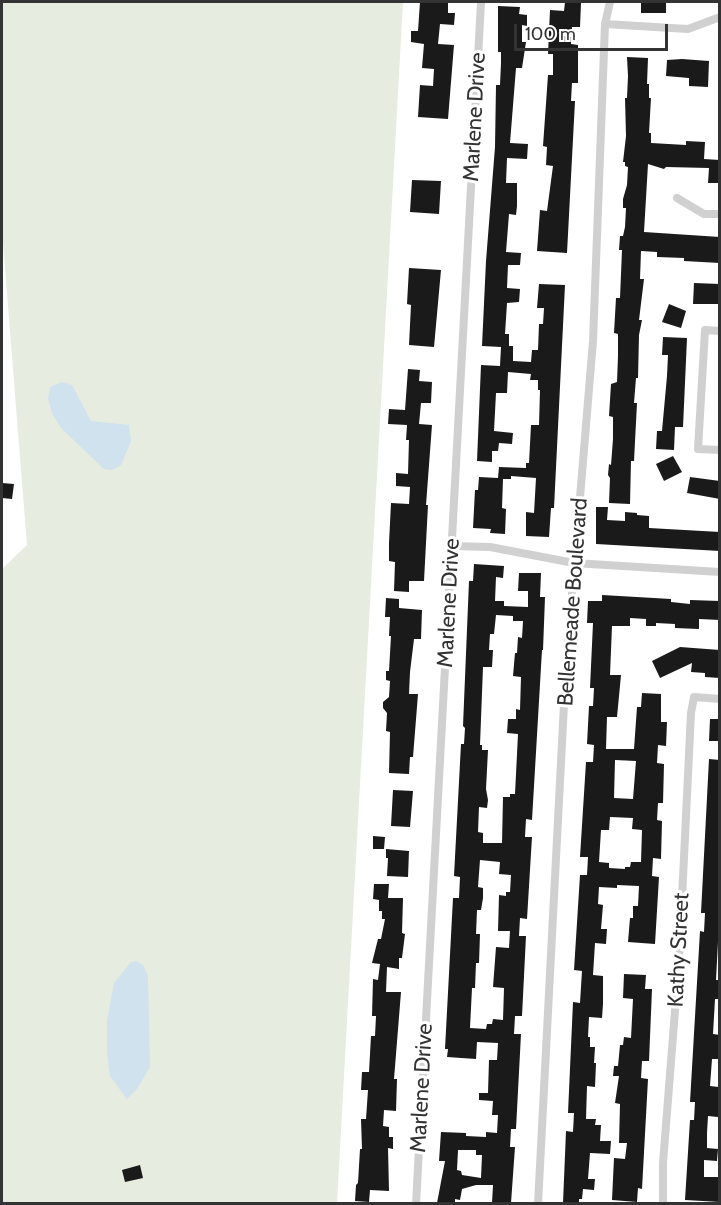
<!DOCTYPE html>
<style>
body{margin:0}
#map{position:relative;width:721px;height:1205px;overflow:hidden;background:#fff;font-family:Cabin,sans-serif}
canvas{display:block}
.frame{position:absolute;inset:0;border:3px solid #333;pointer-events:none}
.scale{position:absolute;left:514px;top:24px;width:154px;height:27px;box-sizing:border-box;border:3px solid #333;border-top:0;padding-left:8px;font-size:18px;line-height:21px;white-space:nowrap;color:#333;-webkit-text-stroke:4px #fff;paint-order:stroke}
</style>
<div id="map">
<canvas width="721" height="1205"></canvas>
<div class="frame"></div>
<div class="scale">100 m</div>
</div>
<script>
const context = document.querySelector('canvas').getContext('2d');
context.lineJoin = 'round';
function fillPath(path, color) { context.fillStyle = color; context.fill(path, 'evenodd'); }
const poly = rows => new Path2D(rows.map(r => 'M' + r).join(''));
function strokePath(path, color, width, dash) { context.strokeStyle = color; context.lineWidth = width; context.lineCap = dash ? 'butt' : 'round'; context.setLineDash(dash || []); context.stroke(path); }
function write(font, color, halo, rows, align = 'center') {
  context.font = font + ' Cabin,sans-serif'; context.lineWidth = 6; context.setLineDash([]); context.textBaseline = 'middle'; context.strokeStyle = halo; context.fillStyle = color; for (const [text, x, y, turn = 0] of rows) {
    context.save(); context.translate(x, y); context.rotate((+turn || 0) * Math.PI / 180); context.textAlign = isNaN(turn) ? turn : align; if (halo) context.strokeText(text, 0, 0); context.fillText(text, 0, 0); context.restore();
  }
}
const green = poly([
 [2,2,403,2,337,1203,2,1203,2,569,27,545,2,231]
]);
const water = poly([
 [62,382,72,385,91,421,129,425,131,441,121,465,112,470,104,469,61,428,52,413,48,398,50,387],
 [136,961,143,965,148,976,150,1067,137,1089,127,1099,110,1076,107,1053,107,1021,114,983,131,962]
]);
const building = poly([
 [420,2,448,2,448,13,455,13,454,25,440,24,438,44,454,45,448,119,418,117,420,85,433,86,434,69,422,68,424,44,411,42,411,31,418,31],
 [565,2,581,3,580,27,572,27,571,44,578,45,578,83,572,83,571,101,575,101,567,253,537,251,540,210,547,211,553,166,546,165,547,147,543,146,548,75,553,75,553,54,548,54,550,10,564,11],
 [641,2,666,2,666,13,641,13],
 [498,6,520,7,519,14,527,15,527,26,522,25,522,42,526,42,522,68,516,68,510,143,528,144,527,159,507,158,506,183,517,183,517,206,516,215,509,214,506,252,521,253,520,265,508,265,507,288,520,289,519,302,507,303,505,334,509,334,509,346,513,346,513,361,531,362,532,350,538,350,539,324,543,324,544,308,537,308,539,284,565,285,554,508,551,508,549,537,526,536,526,512,534,513,536,478,511,476,511,479,503,479,502,508,506,509,505,534,490,533,491,529,473,528,475,490,478,490,479,477,498,478,499,467,526,468,526,463,529,463,531,425,539,425,540,390,538,390,538,380,530,380,531,374,508,372,507,393,496,393,494,431,513,433,512,444,499,443,498,451,492,451,492,462,477,461,481,365,500,366,501,347,482,346,486,261,495,147,496,85,500,85,501,63,501,52,498,52],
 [627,57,648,58,647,84,649,84,649,98,651,98,649,133,651,133,651,143,686,145,686,141,705,142,704,159,720,160,720,183,708,183,709,168,666,167,664,169,648,164,644,232,720,237,720,263,684,261,684,258,657,257,657,252,641,251,640,279,644,279,639,320,642,320,639,335,638,378,636,378,634,403,637,403,634,461,631,461,630,504,609,503,610,478,608,475,609,464,611,465,613,439,613,417,609,416,611,384,617,382,618,356,618,334,614,333,616,298,620,298,622,250,619,250,620,236,623,236,625,227,626,208,623,208,623,199,627,185,628,167,625,166,625,162,623,162,626,136,625,98,627,98,628,76],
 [682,59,709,61,708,87,689,86,689,78,666,76,667,60],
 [412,180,441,181,439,214,410,212],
 [409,268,441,270,434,347,409,345,411,305,407,304],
 [694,283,720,284,720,304,693,304],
 [669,304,686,311,681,328,662,322],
 [663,337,687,338,683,427,675,427,674,450,656,449,657,431,662,431,667,376,668,355,662,355],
 [408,369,420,370,419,381,432,382,431,403,421,403,419,424,432,425,426,505,428,505,424,581,409,581,409,592,394,591,395,562,389,561,389,543,391,503,409,504,410,487,396,486,396,473,408,474,409,440,406,440,407,425,388,424,389,409,405,410],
 [673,456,682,472,664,481,656,464],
 [690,477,720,481,720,499,687,493],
 [2,483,14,484,12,499,2,498],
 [596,507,608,507,607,520,625,521,625,512,637,513,637,515,649,516,649,528,720,532,720,551,596,544],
 [474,564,504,566,503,578,496,577,495,601,504,601,504,606,528,607,528,591,518,591,519,573,541,573,540,597,545,597,543,650,542,650,532,820,526,819,525,837,532,837,527,919,520,918,519,936,526,936,522,1016,515,1016,514,1034,521,1034,516,1129,511,1129,510,1147,515,1147,511,1203,492,1203,493,1185,476,1185,462,1189,460,1200,455,1199,455,1203,437,1203,445,1161,439,1161,441,1132,466,1133,466,1136,486,1137,486,1132,497,1133,498,1115,492,1115,493,1101,479,1100,479,1093,488,1093,489,1060,497,1060,498,1043,477,1042,476,1059,447,1057,448,1049,445,1049,453,898,459,898,460,877,454,876,461,744,464,744,465,728,463,726,469,581,473,581],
 [496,615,513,616,513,621,523,621,522,638,518,637,517,653,515,653,513,676,521,677,520,710,516,709,516,719,508,719,507,733,518,734,515,794,510,794,510,797,503,797,502,843,483,843,483,833,478,832,479,807,487,808,488,800,486,789,488,750,482,750,482,745,480,745,483,667,492,667,493,650,489,650,490,634,494,634],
 [480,860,500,862,499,874,511,875,510,892,506,892,506,896,499,895,498,931,510,931,509,948,496,947,493,987,504,988,503,1020,493,1019,492,1024,487,1024,486,1029,470,1028,472,988,475,988,476,963,479,963,480,934,476,934,477,910,481,910,483,898,483,888,478,887],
 [458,1150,476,1150,476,1155,482,1155,481,1178,462,1175,461,1171,457,1170],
 [602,595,671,599,671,602,690,604,690,600,720,601,720,620,699,619,699,629,675,628,675,624,656,623,656,626,646,626,646,619,630,618,630,626,612,626,610,675,621,675,617,717,607,717,606,749,634,749,637,707,641,707,642,693,661,694,661,722,667,722,666,746,658,745,657,763,664,764,663,803,658,803,657,820,662,821,661,859,653,858,652,876,659,877,655,944,628,942,630,918,633,918,633,906,638,906,639,886,617,885,617,888,599,887,598,904,603,905,601,929,607,929,606,944,595,943,593,975,603,976,603,1004,602,1018,589,1017,588,1037,590,1037,590,1047,595,1047,594,1063,596,1063,595,1087,587,1086,586,1119,596,1119,595,1125,601,1125,600,1141,611,1141,610,1154,590,1153,588,1179,595,1179,594,1190,583,1189,582,1199,579,1199,579,1203,563,1203,566,1131,573,1132,574,1113,568,1113,573,1002,580,1003,582,971,574,970,580,875,587,875,588,857,580,857,586,762,593,762,594,745,587,744,589,706,593,706,594,688,590,688,593,623,587,623,588,601,602,601],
 [615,760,636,761,633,799,614,798],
 [610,817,633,818,632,829,642,830,641,862,631,862,630,867,625,867,625,869,609,868,609,863,599,862,601,830,609,830],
 [386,598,399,599,399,608,422,610,421,639,414,639,410,672,409,694,418,694,413,757,410,757,409,774,389,773,390,732,386,731,387,713,383,708,383,702,389,697,390,681,386,680,386,671,389,671,391,636,389,636,390,617,385,617],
 [680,647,720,650,720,678,705,677,705,673,691,672,692,663,660,678,652,661],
 [710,719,720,719,720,741,709,741],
 [709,759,720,760,720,942,718,942,716,980,719,980,720,999,715,999,713,1034,720,1035,720,1059,712,1059,710,1086,719,1087,720,1098,718,1117,708,1116,707,1133,707,1148,718,1149,717,1161,704,1160,704,1177,720,1177,720,1202,685,1200,690,1120,694,1120,695,1102,690,1102,700,931,704,932,705,913,701,913],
 [393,790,413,791,410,827,391,826],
 [373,836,385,837,384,849,373,849],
 [386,849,409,851,408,877,387,876,388,858,386,858],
 [374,884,389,884,388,898,403,898,402,933,405,934,402,958,399,958,399,969,387,967,386,992,401,992,394,1079,397,1079,396,1111,384,1110,383,1126,389,1127,389,1137,393,1137,393,1149,388,1148,389,1191,370,1190,369,1202,355,1201,356,1185,358,1183,360,1149,362,1149,361,1119,366,1119,368,1090,361,1090,362,1072,369,1072,371,1036,375,1036,376,1016,372,1016,373,979,378,980,380,964,372,963,378,939,381,939,385,919,382,919,382,911,379,911,379,900,373,899],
 [624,974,646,975,645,989,652,989,649,1061,642,1061,641,1078,648,1079,642,1189,638,1188,637,1202,612,1200,614,1158,625,1159,627,1143,619,1143,620,1104,615,1103,619,1076,613,1076,614,1066,618,1066,620,1045,623,1045,624,1037,631,1038,633,999,623,998],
 [140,1165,143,1178,125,1182,122,1170]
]);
const minor = poly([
 [605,24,688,29,720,17],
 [677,198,704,214,720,214],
 [720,331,705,330,698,449,720,450],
 [452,546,490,547,574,563,720,572],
 [416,1204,481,2],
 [538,1204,566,666,593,341,605,24,610,2],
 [663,1204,663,1163,679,960,691,713,694,697,720,699]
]);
const streetNames = [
 ["Marlene Drive",475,117,-87],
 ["Bellemeade Boulevard",573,602,-86],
 ["Marlene Drive",449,603,-87],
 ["Kathy Street",679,950,-87],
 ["Marlene Drive",422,1088,-87]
];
fillPath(green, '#e6ecdf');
fillPath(water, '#cfe2ee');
fillPath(building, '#1a1a1a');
strokePath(minor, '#d0d0d0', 8);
write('22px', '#333', '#fff', streetNames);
</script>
